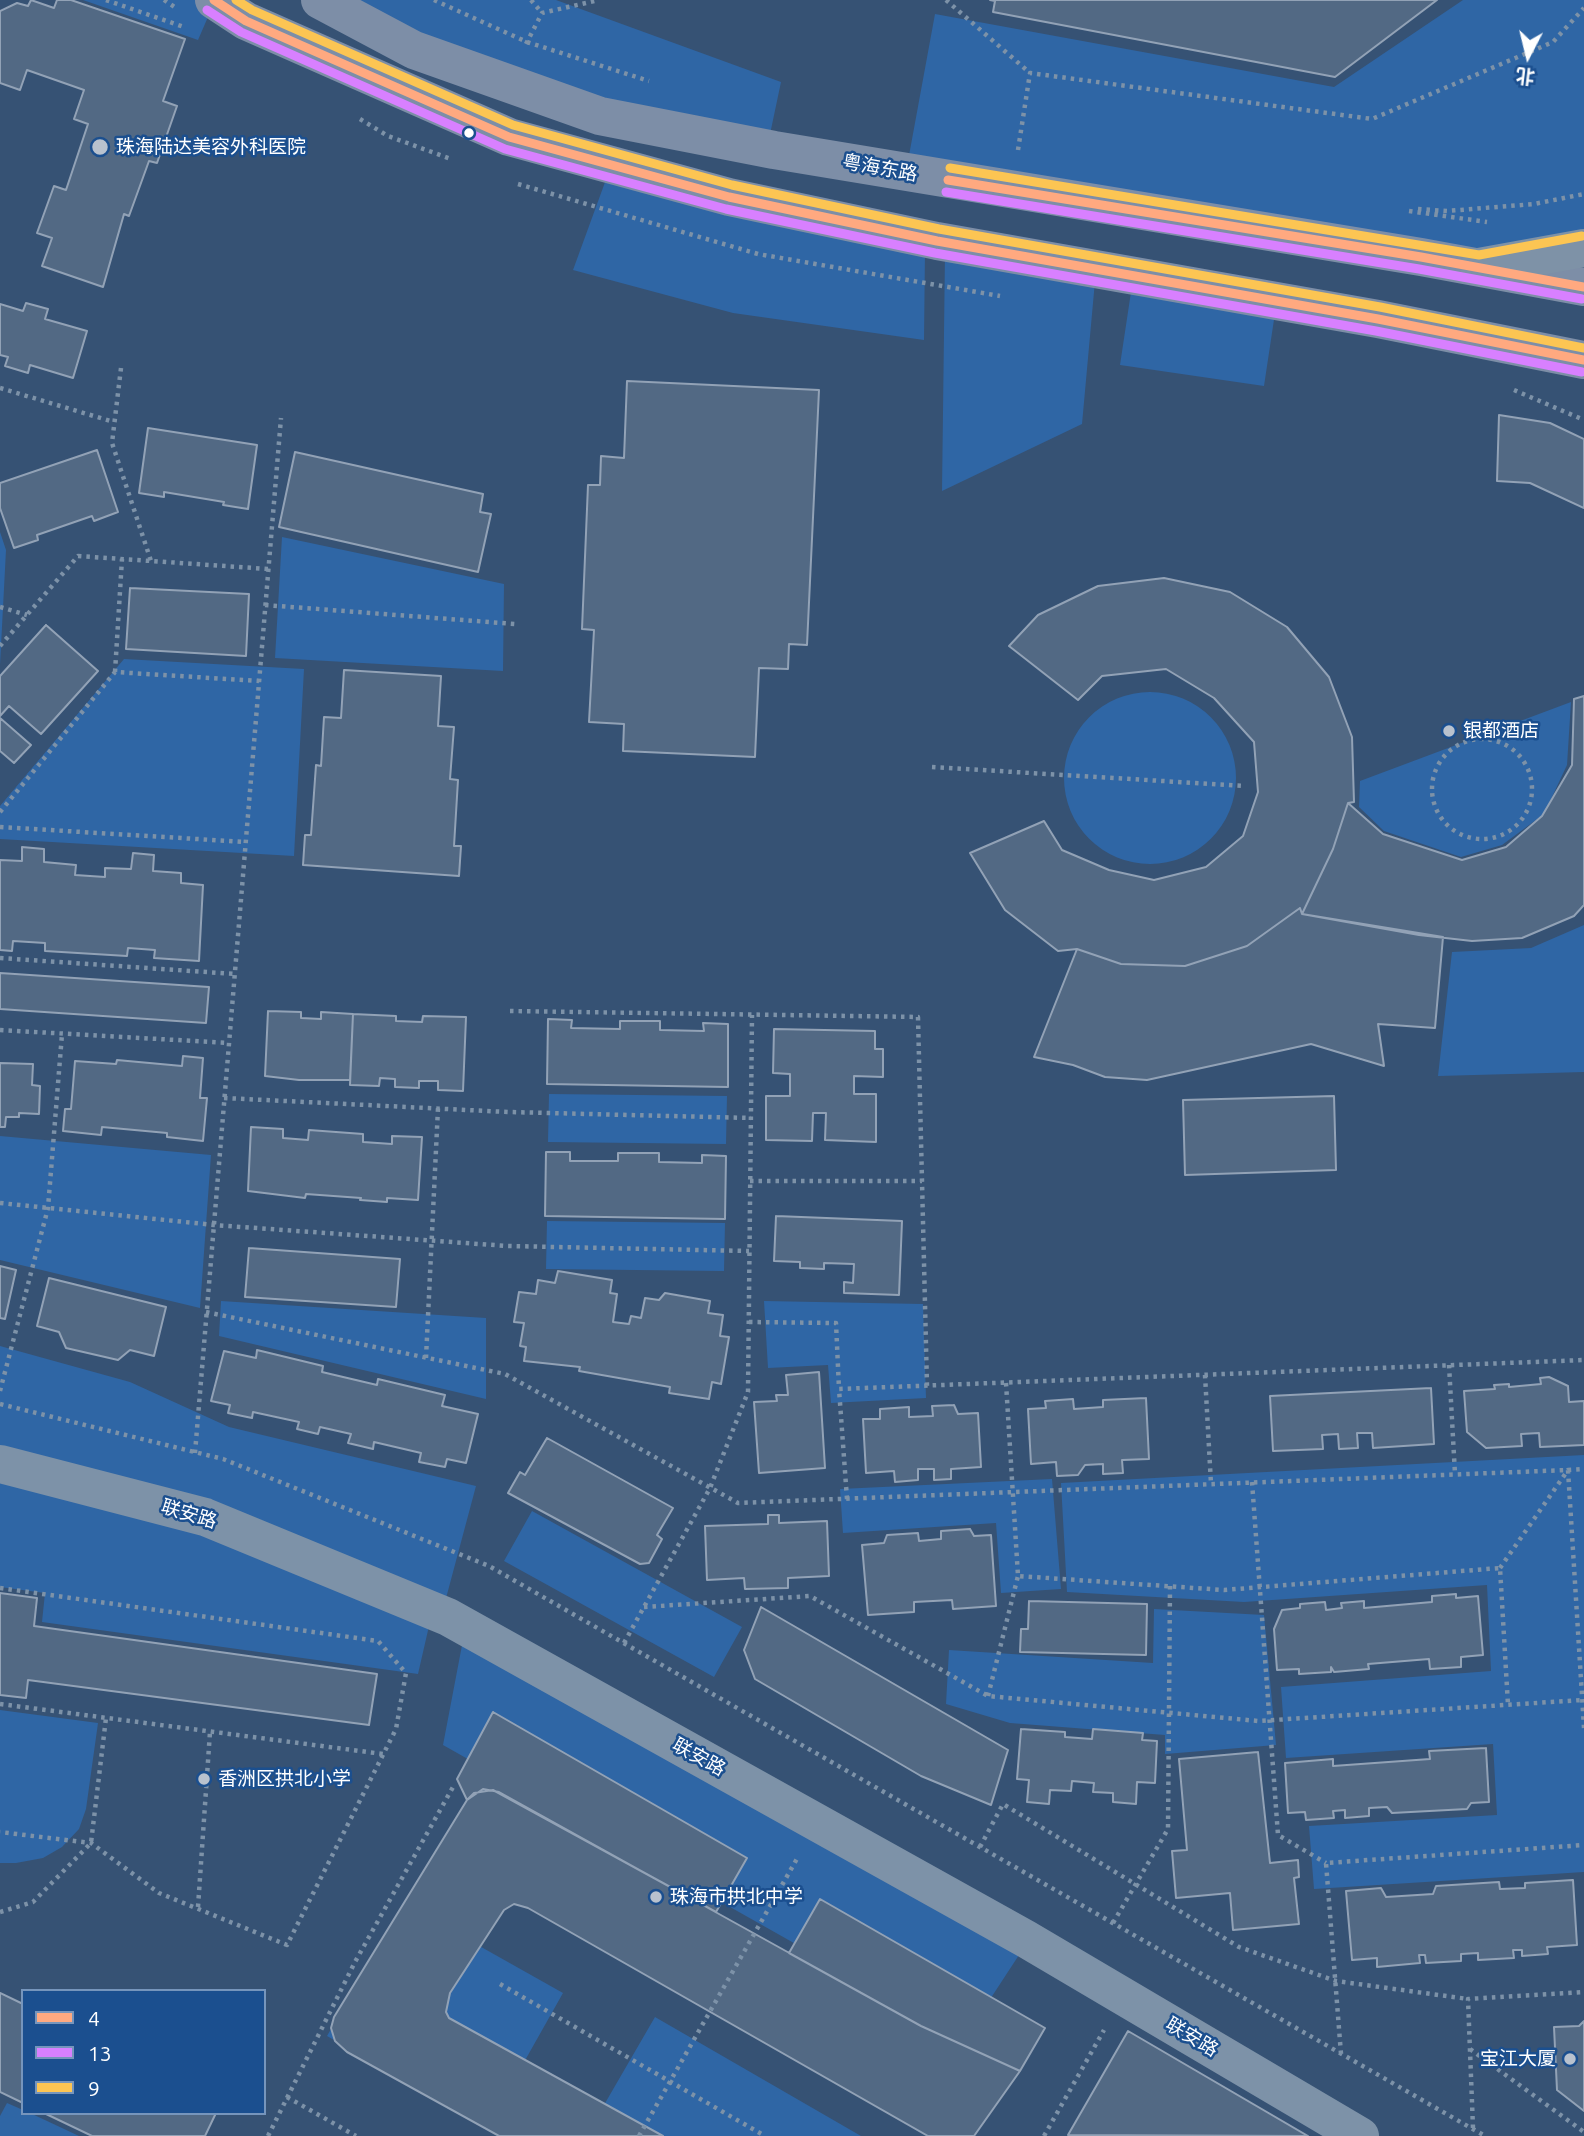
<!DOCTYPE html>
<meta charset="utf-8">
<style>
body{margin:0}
#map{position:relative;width:1584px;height:2136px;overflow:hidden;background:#365274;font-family:Ubuntu,"Noto Sans SC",sans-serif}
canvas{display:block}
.legend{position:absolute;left:21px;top:1989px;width:245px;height:126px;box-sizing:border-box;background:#1b4f8f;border:2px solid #7695bc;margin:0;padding:9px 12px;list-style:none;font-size:21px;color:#fff}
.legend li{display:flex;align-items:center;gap:14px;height:35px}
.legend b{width:35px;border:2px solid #7695bc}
.north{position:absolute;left:1493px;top:21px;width:70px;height:70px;-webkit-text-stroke:5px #1b4f8f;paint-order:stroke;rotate:187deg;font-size:19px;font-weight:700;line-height:28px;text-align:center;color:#fff}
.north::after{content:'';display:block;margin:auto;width:24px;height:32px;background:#fff;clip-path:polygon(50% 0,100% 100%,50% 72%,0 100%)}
</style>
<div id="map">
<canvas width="1584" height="2136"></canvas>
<ul class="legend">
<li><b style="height:9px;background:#ffa980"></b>4</li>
<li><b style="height:9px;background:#d880ff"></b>13</li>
<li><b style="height:9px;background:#fcc553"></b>9</li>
</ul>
<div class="north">北</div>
</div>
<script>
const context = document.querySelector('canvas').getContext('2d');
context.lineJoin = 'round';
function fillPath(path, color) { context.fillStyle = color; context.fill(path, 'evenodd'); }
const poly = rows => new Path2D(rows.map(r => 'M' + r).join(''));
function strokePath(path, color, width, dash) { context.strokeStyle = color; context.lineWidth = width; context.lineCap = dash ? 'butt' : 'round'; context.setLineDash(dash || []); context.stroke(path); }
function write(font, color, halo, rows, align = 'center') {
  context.font = font + ' Ubuntu,"Noto Sans SC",sans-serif'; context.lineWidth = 5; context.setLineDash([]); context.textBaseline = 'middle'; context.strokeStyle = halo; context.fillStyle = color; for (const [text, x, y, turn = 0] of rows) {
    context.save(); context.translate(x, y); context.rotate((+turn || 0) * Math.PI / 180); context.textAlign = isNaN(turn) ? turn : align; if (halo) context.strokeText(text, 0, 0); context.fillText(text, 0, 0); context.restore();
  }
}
const green = poly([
 [83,0,195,0,211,10,198,40],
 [338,0,556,0,781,82,769,139,604,108],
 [1463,0,1584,0,1584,241,1478,261,908,161,935,14,1334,87],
 [608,174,925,250,924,340,733,313,573,270],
 [945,253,1095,281,1082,424,942,491],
 [1131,292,1275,313,1264,386,1120,365],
 [0,532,6,550,0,665],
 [282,537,504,584,503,671,275,658],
 [124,659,304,669,294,856,0,839,0,806],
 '1064 778a86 86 0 1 1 172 0a86 86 0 1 1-172 0Z',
 [1571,702,1567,765,1544,814,1502,845,1461,857,1384,831,1359,807,1360,781],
 [1584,925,1584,1072,1438,1076,1452,952,1531,948],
 [549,1094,727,1096,726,1144,548,1142],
 [0,1136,211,1155,200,1308,0,1260],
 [547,1221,725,1223,724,1271,546,1269],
 [221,1301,486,1318,486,1399,219,1336],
 [764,1301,923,1304,926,1398,831,1403,828,1365,768,1368],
 [0,1346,130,1382,229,1427,476,1486,445,1602,0,1454],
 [1584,1455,1584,1872,1314,1889,1309,1826,1497,1815,1493,1744,1286,1758,1281,1687,1491,1671,1487,1585,1244,1602,1067,1592,1061,1483],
 [0,1477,199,1528,429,1626,418,1674,42,1622,45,1593,0,1587],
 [1052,1479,1061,1589,1001,1593,996,1523,843,1533,840,1489],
 [532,1511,742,1627,714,1677,504,1561],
 [1154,1609,1264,1615,1276,1745,1165,1754,1165,1735,1010,1723,946,1704,949,1650,1153,1663],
 [463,1640,1019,1955,964,2039,443,1745],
 [0,1710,98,1723,86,1809,79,1829,62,1847,43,1858,16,1863,0,1863],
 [403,1903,563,1993,488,2126,327,2036],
 [655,2017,861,2136,586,2136],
 [7,2103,23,2110,23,2113,30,2113,79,2136,0,2136,0,2116]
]);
const building = poly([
 [31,0,54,8,57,0,71,0,185,39,163,101,177,106,157,163,149,161,129,216,124,214,103,287,42,266,52,238,37,233,54,186,66,190,88,124,74,119,84,90,27,70,20,90,0,83,0,11,17,3,28,6,31,0],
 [990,0,1437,0,1335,77,993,12,995,1,990,0],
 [26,303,48,309,45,319,87,331,73,378,30,365,28,373,5,366,8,357,0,355,0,304,23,311,26,303],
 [627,381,819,390,807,645,789,644,788,669,759,668,755,757,623,751,624,724,589,722,594,630,582,629,588,485,600,485,601,456,624,458,627,381],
 [1499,415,1550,423,1584,439,1584,508,1530,483,1497,481,1499,415],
 [148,428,257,445,248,509,223,505,224,502,164,492,164,497,139,493,148,428],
 [97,450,118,512,94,521,92,516,37,535,38,540,14,548,0,508,0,483,97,450],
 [295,452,483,494,480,512,491,514,478,572,279,527,295,452],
 [1164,578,1230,592,1287,627,1329,677,1352,737,1354,802,1348,803,1333,849,1302,914,1300,908,1247,946,1185,966,1121,964,1077,949,1058,951,1005,910,970,853,1044,821,1062,850,1109,870,1154,880,1206,867,1243,836,1258,792,1254,742,1214,698,1166,669,1102,676,1078,700,1009,646,1038,615,1098,586,1164,578],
 [130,588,249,594,246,656,126,649,130,588],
 [46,625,98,671,41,734,9,706,0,716,0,676,46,625],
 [344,670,441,676,438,726,454,727,450,779,458,780,454,846,461,846,459,876,303,865,305,835,311,835,316,765,321,766,324,717,341,718,344,670],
 [1584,696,1584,905,1574,916,1522,938,1472,941,1419,935,1302,914,1333,849,1348,803,1383,834,1462,860,1506,847,1542,816,1572,765,1574,699,1584,696],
 [0,718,31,745,14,763,0,751,0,718],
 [22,847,44,849,44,862,76,865,75,875,105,877,105,868,131,869,133,853,154,855,153,871,181,873,181,883,203,885,199,961,154,958,155,950,128,948,127,956,45,951,45,943,13,941,12,951,0,950,0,860,22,861,22,847],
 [1300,908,1302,914,1443,937,1435,1028,1378,1024,1384,1066,1311,1044,1147,1080,1105,1077,1073,1065,1034,1057,1077,949,1121,964,1185,966,1247,946,1300,908],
 [0,973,209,987,206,1023,0,1009,0,973],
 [268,1011,301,1012,301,1018,321,1019,321,1012,353,1014,350,1080,299,1080,265,1076,268,1011],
 [353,1014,396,1016,396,1021,422,1022,423,1016,466,1017,463,1091,438,1090,438,1081,419,1081,419,1088,395,1087,395,1079,380,1078,379,1086,350,1085,353,1014],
 [548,1019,572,1020,571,1028,620,1029,620,1021,660,1021,660,1030,704,1031,703,1023,728,1024,728,1087,547,1084,548,1019],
 [774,1029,875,1031,875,1049,883,1049,883,1077,854,1076,854,1094,876,1094,876,1142,825,1140,826,1113,813,1113,812,1141,766,1140,766,1096,790,1096,790,1074,773,1073,774,1029],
 [183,1056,203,1058,200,1098,207,1098,203,1141,167,1137,167,1133,102,1127,101,1135,63,1131,65,1109,71,1109,75,1061,116,1064,117,1060,182,1066,183,1056],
 [0,1063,33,1064,32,1085,40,1086,39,1114,19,1113,19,1117,6,1117,5,1127,0,1127,0,1063],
 [1334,1096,1336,1170,1185,1175,1183,1100,1334,1096],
 [251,1127,283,1129,283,1138,308,1140,309,1130,363,1134,363,1142,392,1144,392,1136,422,1137,418,1200,387,1198,387,1202,360,1200,361,1198,306,1194,305,1198,248,1191,251,1127],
 [546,1152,570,1152,570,1161,618,1161,618,1153,659,1153,659,1162,702,1163,702,1155,726,1156,725,1219,545,1216,546,1152],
 [776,1216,902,1221,899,1295,844,1293,844,1282,853,1283,854,1264,824,1263,824,1269,800,1268,800,1262,774,1261,776,1216],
 [249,1248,400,1259,396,1307,245,1297,249,1248],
 [0,1266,16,1270,5,1319,0,1318,0,1266],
 [558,1271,612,1280,610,1293,617,1294,613,1322,629,1324,631,1316,641,1318,645,1298,659,1300,665,1293,710,1301,708,1313,723,1315,720,1336,729,1337,721,1384,712,1382,709,1399,669,1393,670,1387,579,1371,580,1367,524,1361,526,1347,520,1346,524,1323,514,1322,519,1292,536,1294,538,1280,555,1283,558,1271],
 [49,1278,166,1307,154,1356,130,1350,118,1360,66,1348,59,1332,37,1326,49,1278],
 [257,1350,323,1366,322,1372,377,1385,378,1379,445,1395,442,1406,478,1414,466,1463,447,1459,445,1467,419,1462,421,1453,374,1442,373,1449,348,1443,351,1434,320,1427,318,1434,297,1429,299,1422,253,1412,252,1418,228,1413,230,1405,211,1401,224,1351,256,1358,257,1350],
 [819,1372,825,1468,759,1473,754,1402,777,1401,776,1395,788,1395,786,1375,819,1372],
 [1549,1377,1568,1386,1569,1402,1584,1401,1584,1445,1540,1447,1539,1433,1521,1434,1522,1446,1486,1448,1467,1432,1464,1391,1495,1389,1494,1385,1509,1384,1509,1387,1541,1384,1540,1378,1549,1377],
 [1431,1388,1434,1444,1373,1448,1372,1433,1357,1433,1358,1448,1339,1449,1338,1434,1322,1435,1323,1449,1273,1451,1270,1396,1431,1388],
 [1146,1398,1149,1459,1122,1460,1123,1473,1103,1474,1103,1464,1085,1465,1078,1475,1057,1476,1056,1462,1031,1464,1028,1409,1046,1408,1045,1401,1073,1399,1074,1409,1103,1407,1103,1400,1146,1398],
 [954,1405,958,1414,978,1413,981,1467,951,1469,951,1479,934,1480,934,1469,918,1469,918,1480,895,1482,894,1471,866,1473,863,1419,880,1419,880,1409,909,1407,909,1417,933,1416,932,1406,954,1405],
 [547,1438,673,1508,657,1535,662,1539,649,1563,640,1564,508,1493,520,1472,525,1475,547,1438],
 [768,1515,779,1515,779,1523,827,1521,829,1576,788,1578,788,1588,745,1589,744,1578,707,1580,705,1526,768,1524,768,1515],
 [970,1529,974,1536,991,1535,996,1606,953,1609,952,1600,914,1602,914,1612,868,1615,862,1545,884,1543,887,1535,918,1533,919,1541,941,1539,941,1531,970,1529],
 [0,1593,37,1598,34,1626,377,1674,369,1725,28,1680,26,1698,0,1695,0,1593],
 [1456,1594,1456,1598,1478,1596,1483,1655,1461,1657,1461,1667,1430,1669,1429,1659,1368,1664,1369,1669,1334,1672,1331,1667,1331,1672,1299,1674,1299,1669,1277,1670,1274,1629,1282,1610,1300,1608,1300,1604,1325,1602,1326,1610,1342,1608,1341,1603,1364,1601,1364,1608,1432,1602,1432,1596,1456,1594],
 [1029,1601,1147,1604,1146,1655,1020,1652,1021,1629,1028,1629,1029,1601],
 [761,1607,1008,1750,991,1805,921,1776,755,1679,744,1650,761,1607],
 [493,1712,747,1858,716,1912,493,1790,474,1793,467,1800,457,1779,493,1712],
 [1021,1729,1065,1732,1065,1737,1092,1739,1093,1729,1143,1733,1142,1740,1157,1741,1155,1783,1137,1782,1136,1804,1113,1802,1113,1793,1093,1792,1094,1783,1072,1781,1071,1791,1050,1790,1049,1804,1027,1802,1029,1780,1017,1779,1021,1729],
 [1486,1748,1489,1802,1471,1803,1467,1809,1392,1813,1387,1807,1369,1808,1369,1816,1345,1818,1345,1810,1333,1811,1334,1818,1306,1820,1305,1812,1288,1813,1285,1763,1333,1759,1333,1766,1430,1759,1429,1751,1486,1748],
 [1258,1752,1270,1863,1298,1860,1299,1877,1294,1878,1299,1924,1233,1930,1230,1893,1176,1898,1172,1851,1187,1850,1179,1759,1258,1752],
 [483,1789,499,1792,921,2026,1020,2071,974,2136,928,2136,528,1908,514,1904,504,1910,450,1993,446,2012,449,2018,663,2136,499,2136,347,2052,335,2041,331,2028,334,2017,467,1800,483,1789],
 [1573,1880,1577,1945,1547,1947,1548,1954,1522,1956,1522,1950,1513,1950,1514,1958,1478,1960,1478,1953,1461,1954,1461,1961,1426,1963,1425,1955,1419,1955,1420,1963,1377,1967,1377,1958,1352,1960,1346,1891,1381,1888,1386,1897,1433,1894,1436,1886,1499,1882,1500,1889,1525,1888,1525,1883,1573,1880],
 [820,1899,1045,2028,1020,2071,921,2026,789,1953,820,1899],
 [0,1993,23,2004,23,2103,0,2092,0,1993],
 [1584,2021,1584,2111,1557,2090,1554,2027,1579,2026,1584,2021],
 [1128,2031,1308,2136,1068,2135,1128,2031],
 [44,2113,216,2113,205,2136,92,2136,44,2113]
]);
const path = poly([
 [106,0,184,27],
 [164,0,176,8],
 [434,0,527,42,649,81],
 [531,0,542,13],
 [946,0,1030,73],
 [526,44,542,13,599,0],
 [360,119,388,136,451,159],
 [1018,150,1030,73,1372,119,1553,42,1584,8],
 [518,184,758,254,1000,296],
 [1418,209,1447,211,1534,204,1584,194],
 [1409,211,1487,222],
 [121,368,112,443,151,561],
 [0,388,114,422],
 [1514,390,1584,420],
 [265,605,515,624],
 [0,607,27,615],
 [0,646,78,556,268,569],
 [115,672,122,559],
 '1432 789a50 50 0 1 1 100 0a50 50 0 1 1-100 0Z',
 [932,767,1245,786],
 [0,812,115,672,259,681],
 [0,827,246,842],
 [0,958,235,974],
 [510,1011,918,1017,927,1386],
 [0,1030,229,1043],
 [224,1098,508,1112,751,1118],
 [750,1181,922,1181],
 [0,1203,214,1225,507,1246,749,1251],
 [206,1312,505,1374,738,1503,1568,1470,1584,1728],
 [749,1322,836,1323,839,1389],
 [426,1358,438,1108],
 [1449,1365,1455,1474],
 [1205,1375,1211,1484],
 [1006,1383,1018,1576,1224,1590,1500,1568,1508,1705],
 [0,1391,48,1208,62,1034],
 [0,1404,223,1459,489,1566,1485,2136],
 [195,1453,281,418],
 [1252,1482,1278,1835,1326,1863],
 [847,1499,839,1389,1584,1360],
 [1500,1568,1568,1470,1584,1469],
 [0,1588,378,1641,406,1673,396,1729,287,1945,159,1893,91,1843,0,1832],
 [644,1607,810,1596,988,1696,1258,1721,1582,1700],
 [624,1643,710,1488,748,1392,752,1015],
 [988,1696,1018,1576],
 [0,1704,383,1754],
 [980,1847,1003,1804,1239,1947,1336,1981,1468,1999],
 [198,1907,210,1732],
 [0,1912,33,1902,91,1843,106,1718],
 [1113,1923,1168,1829,1170,1586],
 [500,1984,765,2136],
 [1470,2049,1584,2132],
 [1341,2054,1326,1863,1584,1845],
 [287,2097,356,2136],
 [1473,2128,1468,1999,1584,1992],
 [268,2136,355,1962,453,1787],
 [639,2136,798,1857],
 [1044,2136,1104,2030]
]);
const minor = poly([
 [0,1464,205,1517,448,1617,1026,1939,1360,2136]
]);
const major = poly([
 [214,0,246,21,509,137,729,197,937,241,1378,319,1584,360],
 [320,0,414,50,600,116,774,150,1421,257,1584,287]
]);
const highway = poly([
 [1479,267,1584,248]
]);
const bus1 = poly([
 [214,0,246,21,509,137,729,197,937,241,1378,319,1584,360],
 [948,180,1421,257,1584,287]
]);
const bus2 = poly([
 [207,10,241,32,505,149,726,209,935,253,1376,331,1582,372],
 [946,192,1419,269,1582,299]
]);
const bus3 = poly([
 [236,0,252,10,513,125,732,185,939,229,1380,307,1584,348],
 [950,168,1479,255,1582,236]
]);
const markers = [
 [469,133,6,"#fff"],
 [100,147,9,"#b9c2ce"],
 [1449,731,7,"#b9c2ce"],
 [204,1779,7,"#b9c2ce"],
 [656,1897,7,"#b9c2ce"],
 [1570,2059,7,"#b9c2ce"]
];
const poiNames = [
 ["珠海陆达美容外科医院",116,147],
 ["银都酒店",1463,731],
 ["香洲区拱北小学",218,1779],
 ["珠海市拱北中学",670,1897],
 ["宝江大厦",1556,2059,"right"]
];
const streetNames = [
 ["粤海东路",880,168,10],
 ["联安路",189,1514,17],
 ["联安路",699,1757,29],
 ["联安路",1192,2037,31]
];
fillPath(green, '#2f66a5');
fillPath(building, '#526984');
strokePath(building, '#92a2b6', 2);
strokePath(path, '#7d92a8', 4.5, [3.5, 5]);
strokePath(minor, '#7d92a8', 38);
strokePath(major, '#7d8ea7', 38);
strokePath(highway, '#7e92a7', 38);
strokePath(bus1, '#ffa980', 9);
strokePath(bus2, '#d880ff', 9);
strokePath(bus3, '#fcc553', 9);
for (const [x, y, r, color] of markers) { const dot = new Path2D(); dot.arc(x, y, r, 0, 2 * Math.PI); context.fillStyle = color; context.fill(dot); strokePath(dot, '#1b4f8f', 2.5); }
write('19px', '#fff', '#1b4f8f', poiNames, 'left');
write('19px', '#fff', '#1b4f8f', streetNames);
</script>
